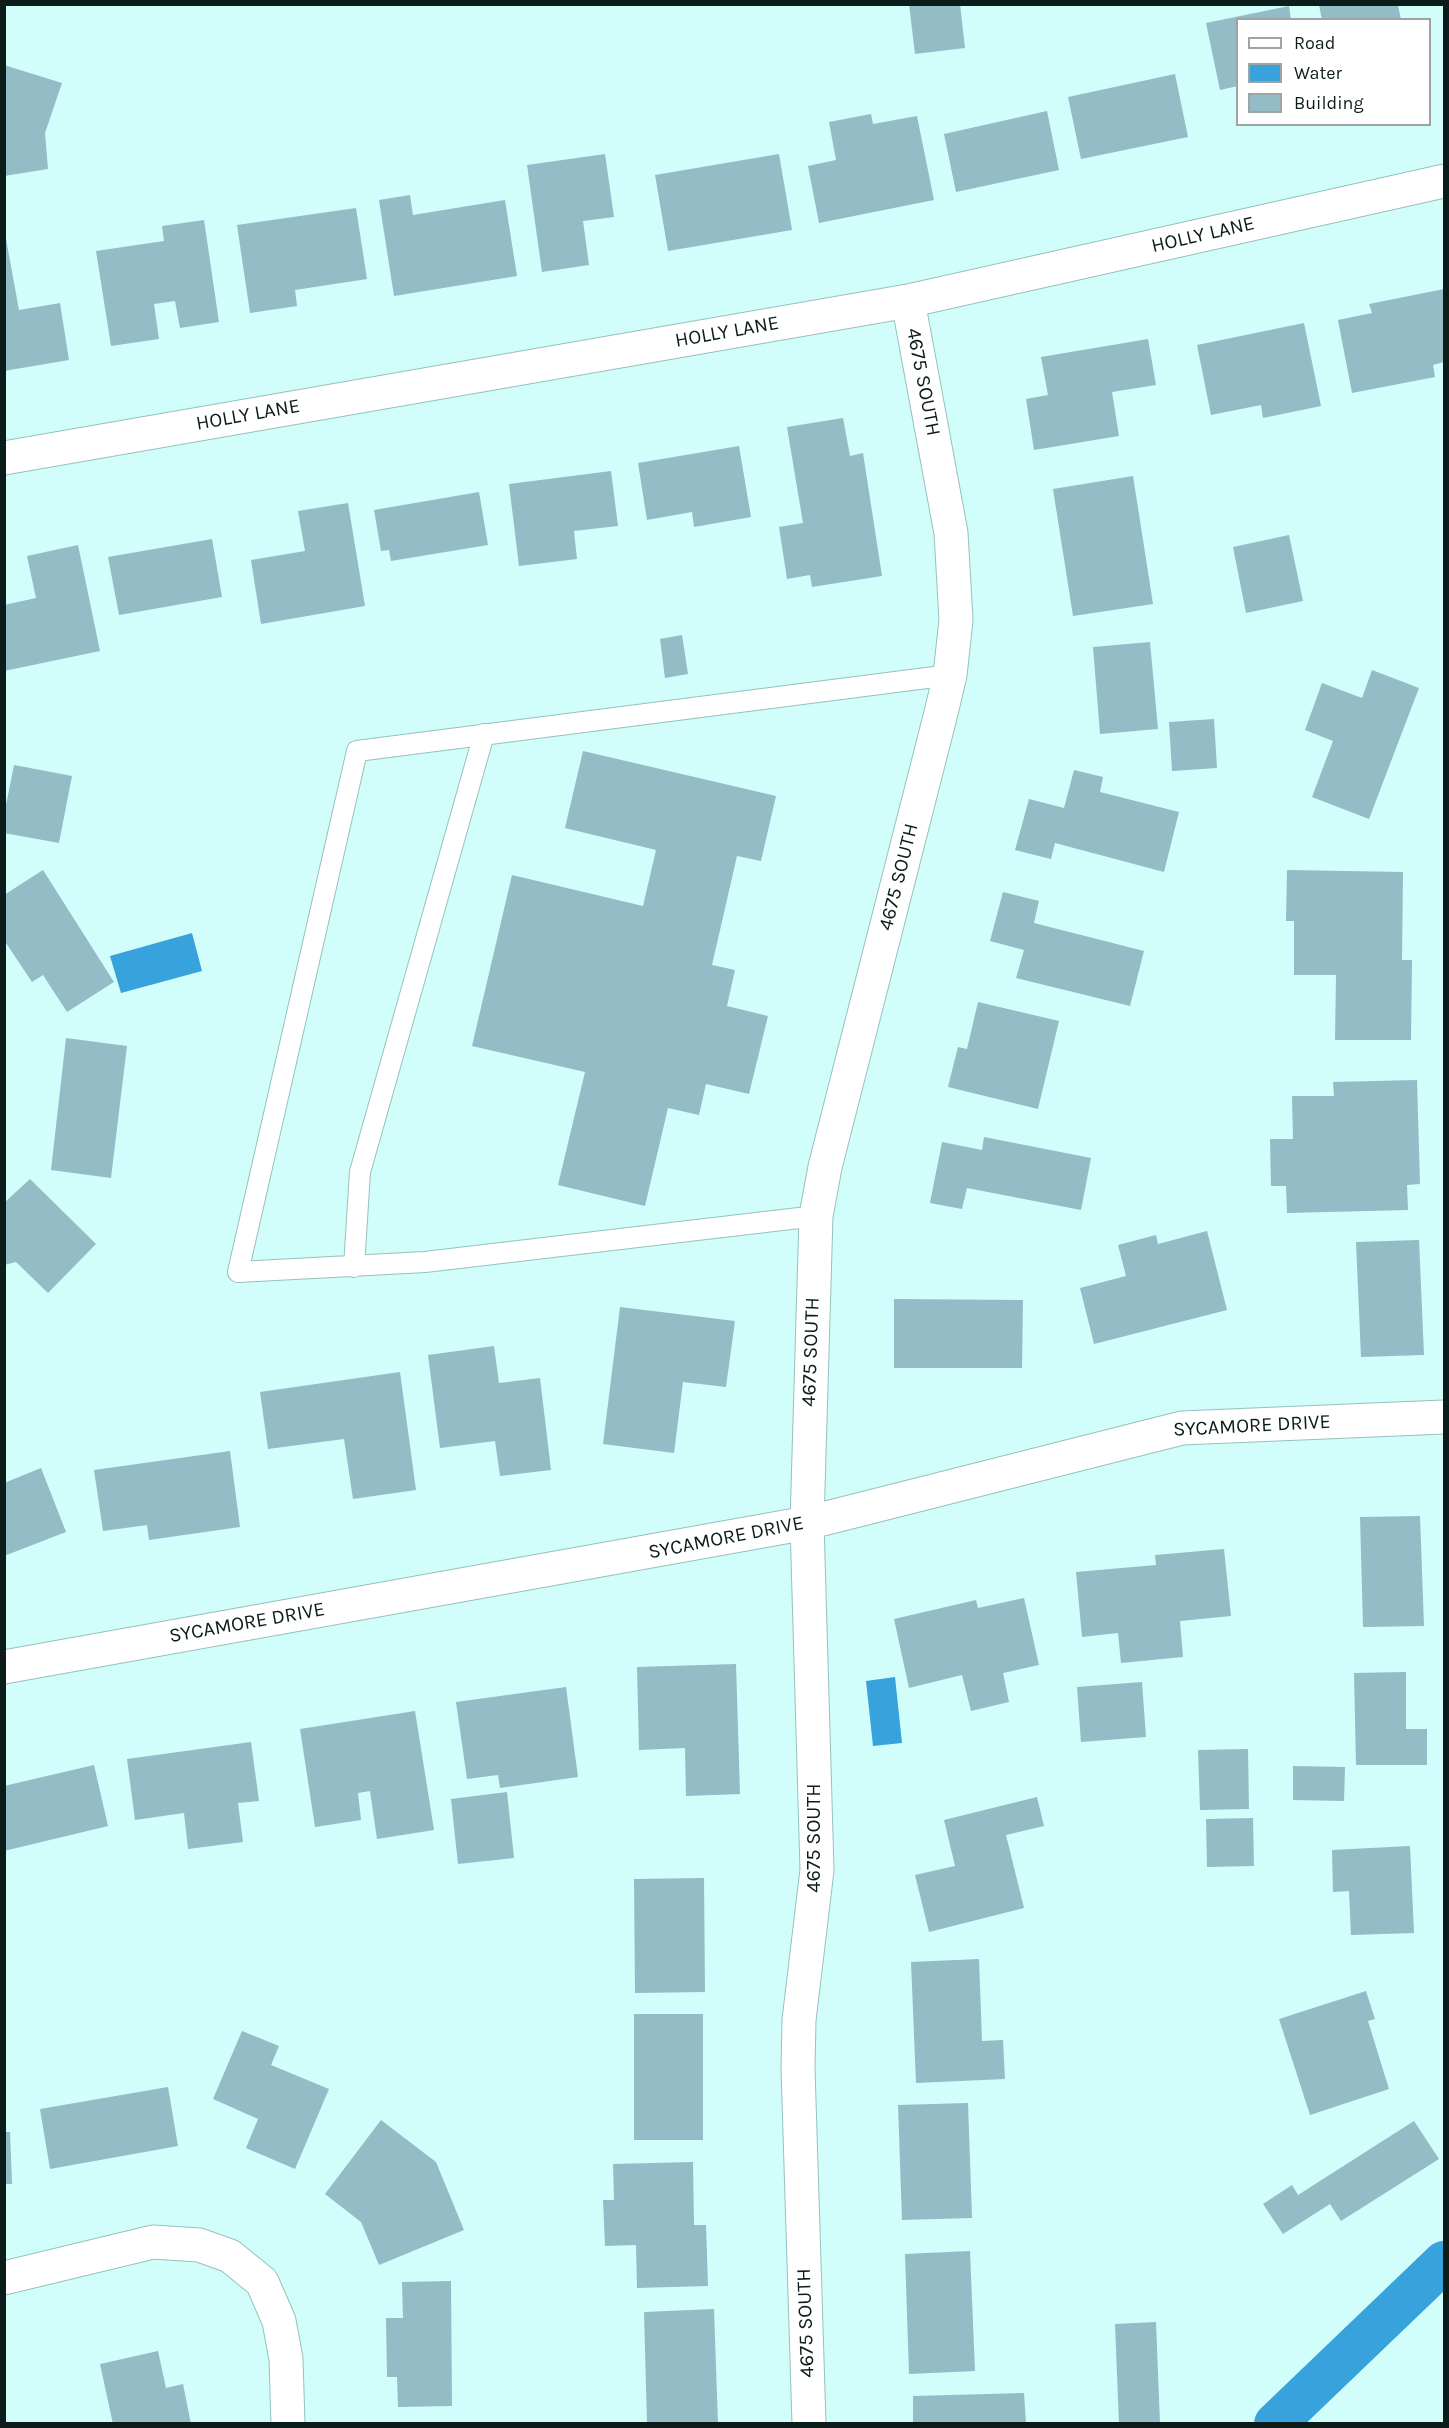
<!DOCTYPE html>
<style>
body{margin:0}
#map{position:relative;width:1449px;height:2428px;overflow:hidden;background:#d1fdfa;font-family:Karla,sans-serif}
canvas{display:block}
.frame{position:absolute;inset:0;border:6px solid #0b1c1b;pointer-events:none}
.legend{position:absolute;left:1236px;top:18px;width:195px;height:108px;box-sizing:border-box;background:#fff;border:2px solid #9da4a4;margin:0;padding:8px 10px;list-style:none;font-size:18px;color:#0b1c1b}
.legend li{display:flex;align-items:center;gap:12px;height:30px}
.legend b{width:30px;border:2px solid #9da4a4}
</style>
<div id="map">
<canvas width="1449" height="2428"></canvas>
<div class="frame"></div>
<ul class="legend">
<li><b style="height:8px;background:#fff"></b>Road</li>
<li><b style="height:16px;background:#37a2dc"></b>Water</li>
<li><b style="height:16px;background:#93bcc6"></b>Building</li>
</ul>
</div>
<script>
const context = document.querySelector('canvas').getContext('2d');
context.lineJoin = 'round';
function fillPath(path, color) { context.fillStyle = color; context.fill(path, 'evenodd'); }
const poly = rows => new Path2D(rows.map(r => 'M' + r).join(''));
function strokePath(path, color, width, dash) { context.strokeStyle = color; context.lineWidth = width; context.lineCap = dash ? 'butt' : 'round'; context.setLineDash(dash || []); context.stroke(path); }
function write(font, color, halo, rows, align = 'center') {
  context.font = font + ' Karla,sans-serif'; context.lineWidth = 6; context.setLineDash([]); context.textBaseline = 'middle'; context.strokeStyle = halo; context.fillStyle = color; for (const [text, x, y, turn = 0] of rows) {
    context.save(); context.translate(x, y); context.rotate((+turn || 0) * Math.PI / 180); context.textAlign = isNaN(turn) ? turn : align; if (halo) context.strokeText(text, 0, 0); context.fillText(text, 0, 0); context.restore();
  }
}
const water = poly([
 [192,933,202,971,121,993,110,956],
 [895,1677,902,1743,873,1746,866,1681]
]);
const canal = poly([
 [1275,2424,1444,2262]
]);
const building = poly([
 [909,4,960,4,965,48,915,54],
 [1319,5,1398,5,1401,20,1322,20],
 [1289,6,1291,20,1238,20,1238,86,1220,90,1206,23],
 [4,65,62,83,45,133,48,169,4,176],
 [1175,74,1188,137,1081,159,1068,97],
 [1047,111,1059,170,956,192,944,134],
 [871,114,873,124,917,116,934,200,819,223,808,166,836,160,829,122],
 [605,154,614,217,583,221,589,265,542,272,527,165],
 [779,154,792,230,668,251,655,175],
 [410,195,413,215,505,200,517,276,394,296,379,200],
 [356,208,367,279,295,290,297,306,250,313,237,225],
 [204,220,219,322,180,328,175,301,154,304,159,339,111,346,96,251,164,241,162,226],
 [4,228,19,310,60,303,69,360,4,371],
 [1444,289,1444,362,1433,365,1435,377,1352,393,1338,320,1372,313,1369,304],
 [1304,323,1321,406,1263,418,1261,405,1211,415,1197,345],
 [1148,339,1156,385,1112,392,1119,436,1034,450,1026,399,1048,395,1041,357],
 [843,418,850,456,863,453,882,576,812,587,810,575,787,579,779,527,803,523,787,427],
 [739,446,751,517,694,527,692,512,647,520,638,463],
 [611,471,618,526,574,531,577,559,519,566,509,484],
 [1133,476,1153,604,1073,616,1053,489],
 [479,492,488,545,391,561,389,550,381,551,374,510],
 [348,503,365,606,261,624,251,560,305,551,298,511],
 [1289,535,1303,601,1246,613,1233,547],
 [212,539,222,597,119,615,108,557],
 [78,545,100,651,4,671,4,605,36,598,27,556],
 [682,635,688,674,665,678,660,639],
 [1150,642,1158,729,1100,734,1093,647],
 [1372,670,1419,688,1369,819,1312,797,1333,741,1305,730,1322,683,1362,698],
 [1214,719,1217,768,1172,771,1169,722],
 [583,751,776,796,761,861,737,856,712,965,735,970,727,1006,768,1016,749,1094,706,1084,699,1115,668,1108,645,1206,558,1185,585,1072,472,1046,512,875,643,906,656,850,565,828],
 [14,765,72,776,59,843,4,833,4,815],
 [1074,770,1103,777,1100,792,1179,812,1164,872,1055,843,1051,859,1015,850,1029,799,1064,808],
 [43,870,114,982,67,1012,43,975,32,982,4,940,4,895],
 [1287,870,1403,872,1402,960,1412,960,1411,1040,1335,1040,1336,975,1294,975,1294,921,1286,921],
 [1003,892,1039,901,1034,923,1144,951,1130,1006,1016,978,1024,950,990,941],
 [978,1002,1059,1021,1038,1109,948,1087,958,1047,967,1049],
 [66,1038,127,1046,111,1178,51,1170],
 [1417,1080,1420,1184,1407,1185,1408,1210,1287,1213,1286,1186,1271,1186,1270,1139,1293,1139,1292,1096,1334,1096,1333,1082],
 [984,1137,1091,1158,1081,1210,967,1188,962,1209,930,1203,942,1142,982,1150],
 [30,1179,96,1244,48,1293,16,1262,4,1265,4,1203],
 [1207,1231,1227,1310,1094,1344,1080,1288,1126,1276,1118,1245,1156,1235,1158,1244],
 [1419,1240,1424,1355,1361,1357,1356,1242],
 [894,1299,1023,1300,1022,1368,894,1368],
 [620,1307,735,1321,726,1387,683,1382,674,1453,603,1444],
 [494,1346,499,1383,540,1378,551,1470,500,1476,495,1441,440,1448,428,1355],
 [400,1372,416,1490,353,1499,344,1439,268,1449,260,1392],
 [230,1451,240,1527,149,1540,147,1525,103,1531,94,1470],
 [41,1468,66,1532,4,1556,4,1483],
 [1420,1516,1424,1626,1363,1627,1360,1517],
 [1224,1549,1231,1616,1180,1621,1183,1657,1121,1663,1118,1633,1082,1637,1076,1572,1156,1565,1155,1555],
 [1024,1598,1039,1665,1003,1673,1009,1702,971,1711,962,1675,909,1688,894,1619,976,1600,978,1608],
 [736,1664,740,1794,686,1796,685,1748,639,1750,637,1667],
 [1406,1672,1406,1729,1427,1729,1427,1765,1356,1765,1354,1673],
 [1142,1682,1146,1737,1081,1742,1077,1687],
 [566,1687,578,1777,500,1788,498,1775,467,1779,456,1702],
 [415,1711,434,1830,377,1839,370,1791,358,1793,361,1820,315,1827,300,1729],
 [251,1742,259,1801,238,1803,243,1842,188,1849,184,1813,135,1820,127,1759],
 [1248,1749,1249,1809,1200,1810,1198,1750],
 [94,1765,108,1826,4,1851,4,1786],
 [1293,1766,1345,1767,1344,1801,1293,1800],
 [507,1792,514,1858,458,1864,451,1799],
 [1037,1797,1044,1826,1006,1835,1024,1908,929,1932,915,1875,955,1866,944,1820],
 [1253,1818,1254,1866,1207,1867,1206,1819],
 [1410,1846,1414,1933,1351,1935,1349,1891,1333,1892,1332,1850],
 [704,1878,705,1992,635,1993,634,1879],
 [979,1959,982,2041,1003,2040,1005,2079,916,2083,911,1962],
 [1366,1991,1375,2019,1368,2021,1389,2089,1310,2115,1279,2019],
 [634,2014,703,2014,703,2140,634,2140],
 [242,2031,279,2046,271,2065,329,2089,295,2169,246,2148,258,2119,213,2099],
 [168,2087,178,2146,50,2169,40,2109],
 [968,2103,972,2218,902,2220,898,2105],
 [381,2120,436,2162,464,2230,379,2265,361,2222,325,2194],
 [1414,2121,1439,2159,1341,2221,1330,2204,1283,2234,1263,2204,1292,2185,1298,2195],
 [4,2132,10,2132,12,2184,4,2184],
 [693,2162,694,2225,706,2225,708,2286,637,2288,636,2245,605,2246,603,2200,614,2200,613,2164],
 [970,2251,975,2371,909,2374,905,2254],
 [451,2281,452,2406,398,2407,397,2377,387,2377,386,2318,403,2318,402,2282],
 [714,2309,718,2424,647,2424,644,2312],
 [1156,2322,1160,2424,1119,2424,1115,2324],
 [158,2351,166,2388,183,2384,191,2424,113,2424,100,2364],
 [1024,2393,1026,2424,913,2424,913,2396]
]);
const service = poly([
 [816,1216,425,1262,238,1272,357,751,950,675],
 [354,1267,360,1172,484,734]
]);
const minor = poly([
 [4,458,908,301,1444,181],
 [4,1667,807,1523,1182,1428,1444,1417],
 [4,2278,153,2242,199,2245,230,2256,262,2282,279,2321,286,2359,288,2424],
 [809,2424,798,2068,799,2020,817,1870,807,1523,816,1216,825,1167,941,713,950,675,956,620,951,533,908,301]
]);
const streetNames = [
 ["HOLLY LANE",1203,235,-13],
 ["HOLLY LANE",727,332,-10],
 ["4675 SOUTH",923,382,79],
 ["HOLLY LANE",248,415,-10],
 ["4675 SOUTH",899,877,-76],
 ["4675 SOUTH",811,1352,-88],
 ["SYCAMORE DRIVE",1252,1426,-3],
 ["SYCAMORE DRIVE",726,1538,-11],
 ["SYCAMORE DRIVE",247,1623,-10],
 ["4675 SOUTH",814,1838,-90],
 ["4675 SOUTH",806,2323,-92]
];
fillPath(water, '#37a2dc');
strokePath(canal, '#37a2dc', 42);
fillPath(building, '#93bcc6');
strokePath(service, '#96c1be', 22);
strokePath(minor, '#96c1be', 35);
strokePath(service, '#fff', 20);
strokePath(minor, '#fff', 33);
write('20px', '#0b1c1b', '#fff', streetNames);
</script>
